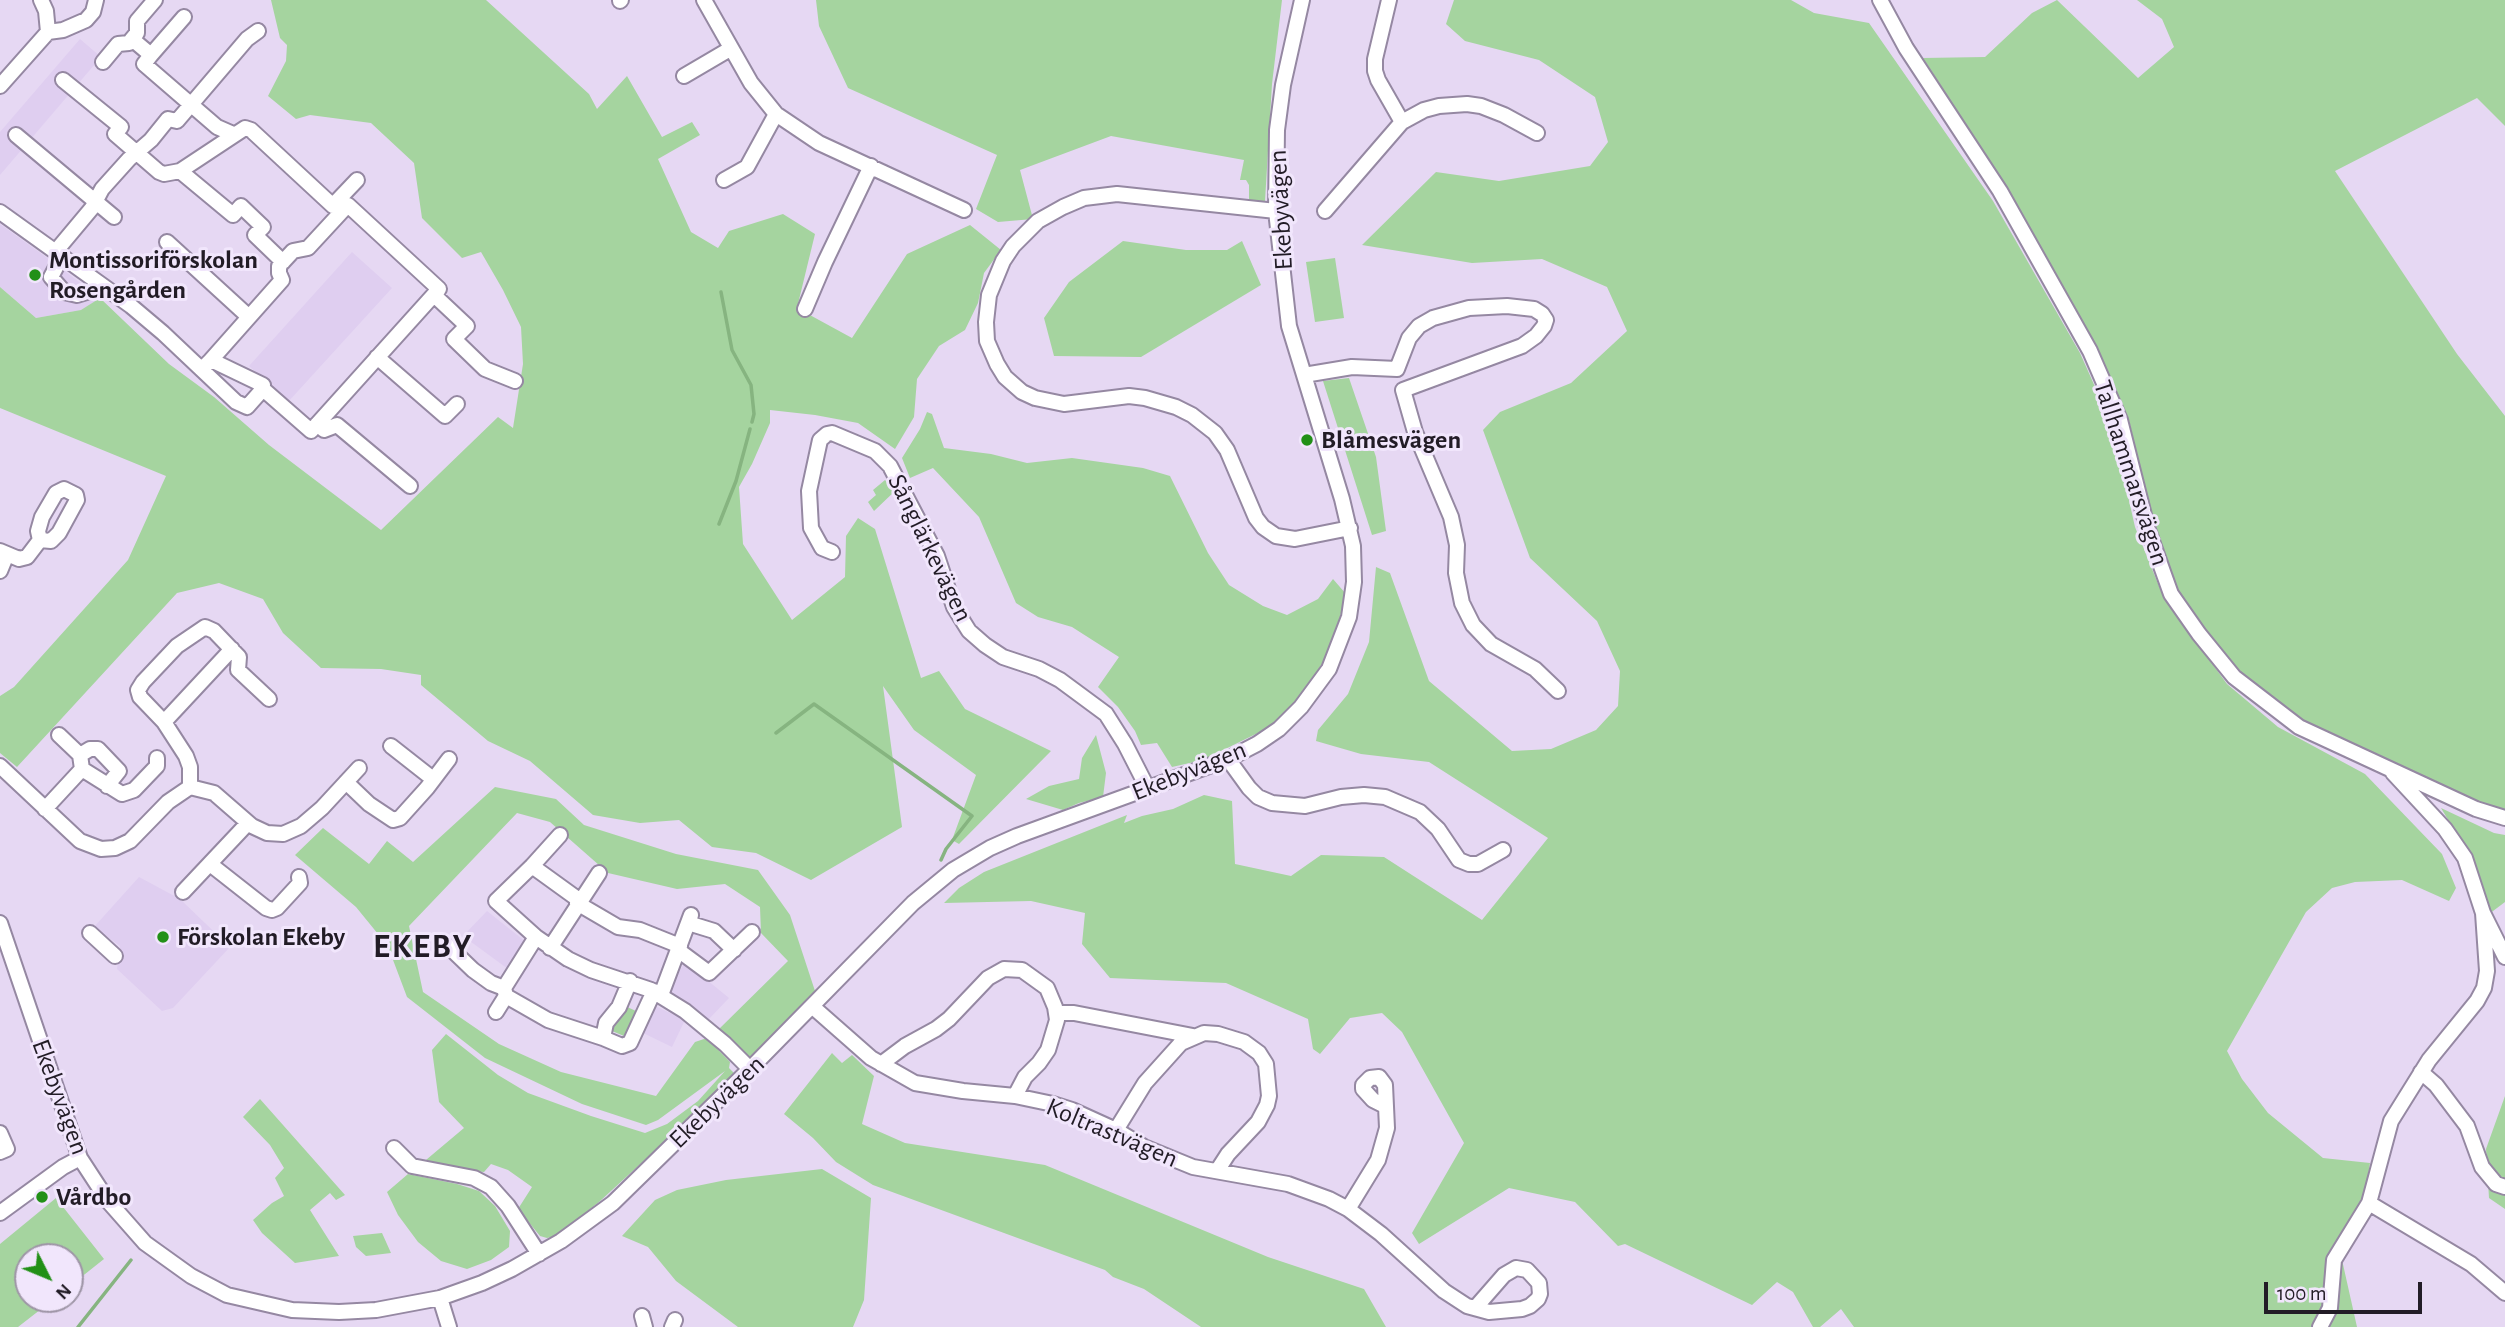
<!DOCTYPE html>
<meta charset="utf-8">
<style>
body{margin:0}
#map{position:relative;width:2505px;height:1327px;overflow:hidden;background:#e6d8f3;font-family:"Alegreya Sans",sans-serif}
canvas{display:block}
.north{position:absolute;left:14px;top:1243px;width:70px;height:70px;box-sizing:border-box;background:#f1e6fc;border:2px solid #9e95a6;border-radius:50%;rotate:133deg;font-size:19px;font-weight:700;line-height:28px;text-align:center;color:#221c26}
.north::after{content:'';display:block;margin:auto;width:24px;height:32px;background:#229017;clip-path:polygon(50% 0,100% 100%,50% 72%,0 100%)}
.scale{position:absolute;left:2264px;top:1282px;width:158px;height:32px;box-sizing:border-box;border:4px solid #221c26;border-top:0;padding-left:9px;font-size:21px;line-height:24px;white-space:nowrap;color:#221c26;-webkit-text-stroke:5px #f1e6fc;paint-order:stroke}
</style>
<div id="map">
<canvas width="2505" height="1327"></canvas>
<div class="north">N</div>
<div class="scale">100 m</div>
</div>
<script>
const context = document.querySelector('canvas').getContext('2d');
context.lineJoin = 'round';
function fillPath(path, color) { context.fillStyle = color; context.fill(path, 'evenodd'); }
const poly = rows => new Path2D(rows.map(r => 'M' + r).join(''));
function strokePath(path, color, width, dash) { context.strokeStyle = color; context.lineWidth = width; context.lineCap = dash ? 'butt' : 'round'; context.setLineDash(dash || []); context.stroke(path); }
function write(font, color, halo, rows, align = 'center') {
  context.font = font + ' "Alegreya Sans",sans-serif'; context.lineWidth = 6; context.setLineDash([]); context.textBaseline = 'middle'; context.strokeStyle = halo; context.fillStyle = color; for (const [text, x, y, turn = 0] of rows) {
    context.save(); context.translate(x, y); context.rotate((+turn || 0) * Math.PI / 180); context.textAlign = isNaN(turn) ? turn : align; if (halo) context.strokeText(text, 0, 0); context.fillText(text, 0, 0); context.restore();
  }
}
const built = poly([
 [80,39,101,57,0,175,0,132],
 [0,224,53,262,100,298,82,310,36,318,0,287],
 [352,252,392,288,288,402,249,366],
 [139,877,180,899,230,947,173,1008,162,1011,117,969,120,946,94,927],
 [487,911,526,942,508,969,463,936],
 [685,962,729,998,708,1020,668,990],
 [651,1004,685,1020,672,1047,639,1031]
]);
const green = poly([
 [271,0,486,0,589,94,597,109,627,76,662,137,692,122,700,135,658,159,691,232,718,248,729,231,783,214,815,234,797,308,852,338,907,254,970,225,1001,250,984,273,978,303,965,330,939,346,917,379,914,417,895,449,858,423,815,415,770,410,770,423,752,464,739,487,743,544,792,620,845,577,846,536,858,518,875,529,921,678,939,671,965,709,1051,751,959,844,952,840,976,775,914,730,883,686,902,827,811,880,756,853,712,847,679,820,640,823,593,815,530,761,488,741,421,685,421,675,381,669,321,668,283,633,263,599,219,583,177,593,17,767,0,753,0,696,14,687,128,560,166,476,0,408,0,287,36,318,81,310,100,298,169,364,214,397,269,445,381,530,498,417,513,428,523,364,521,327,503,290,481,252,462,258,422,218,414,163,371,123,310,115,296,119,268,96,286,61,287,45,280,38],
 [816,0,1282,0,1272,84,1265,201,1260,205,1251,204,1249,200,1249,185,1246,180,1240,180,1244,160,1111,136,1020,170,1033,219,998,222,976,209,997,155,848,88,819,26],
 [1454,0,1791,0,1814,13,1869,23,1993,201,2080,353,2112,425,2135,527,2163,596,2227,684,2278,727,2365,774,2442,854,2456,888,2449,901,2402,880,2355,882,2332,888,2306,912,2227,1051,2242,1079,2268,1113,2323,1158,2370,1163,2364,1200,2338,1242,2357,1327,1854,1327,1841,1309,1820,1327,1813,1327,1793,1292,1777,1282,1752,1305,1625,1244,1618,1246,1575,1202,1509,1188,1419,1244,1412,1233,1464,1143,1402,1032,1382,1013,1350,1018,1320,1054,1313,1049,1308,1019,1226,983,1110,978,1082,944,1085,913,1031,901,944,903,959,888,984,872,1127,815,1124,823,1142,816,1173,809,1204,795,1232,801,1235,864,1291,876,1321,855,1384,857,1482,920,1548,838,1429,762,1361,754,1316,741,1318,730,1348,694,1369,642,1376,567,1390,573,1429,681,1512,751,1551,749,1596,730,1618,706,1620,671,1597,621,1530,558,1483,430,1500,412,1571,383,1627,331,1607,287,1542,259,1472,263,1362,245,1436,172,1499,181,1590,166,1608,142,1595,97,1539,60,1465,41,1446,24],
 [2057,0,2138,78,2174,47,2162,19,2137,0,2505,0,2505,126,2477,98,2335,171,2457,354,2505,416,2505,809,2485,805,2303,724,2239,675,2178,595,2153,526,2129,420,2094,343,2005,185,1923,58,1985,57,2032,13],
 [1123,241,1186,250,1227,250,1242,241,1261,285,1141,357,1054,356,1044,318,1069,282],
 [1335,258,1344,318,1315,322,1306,262],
 [1349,378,1376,457,1386,531,1372,535,1323,381],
 [927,412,932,414,944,448,991,454,1027,463,1072,458,1143,468,1170,476,1208,553,1229,585,1263,606,1287,615,1318,599,1333,579,1346,594,1332,647,1304,693,1268,728,1203,760,1172,767,1157,743,1141,745,1135,731,1118,707,1098,687,1119,657,1072,627,1038,617,1016,603,979,517,933,468,910,478,902,458,920,429],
 [885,480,895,491,874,511,868,502,876,495,873,490],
 [1096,735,1106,773,1103,797,1079,803,1063,810,1026,799,1049,786,1079,779,1082,758],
 [495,787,556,799,584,825,676,854,758,870,790,915,815,991,749,1061,717,1031,788,961,761,933,760,907,725,884,677,889,608,873,550,822,517,813,409,926,423,992,499,1044,561,1072,656,1096,695,1042,707,1038,730,1062,729,1068,734,1073,728,1083,710,1100,599,1202,556,1236,547,1238,540,1236,518,1209,532,1187,508,1170,491,1164,484,1172,420,1165,464,1128,439,1102,432,1050,446,1034,498,1075,528,1093,591,1116,645,1133,667,1124,698,1101,725,1071,658,1120,646,1125,582,1104,485,1058,407,997,390,952,378,934,356,907,295,855,323,828,369,864,387,841,413,862],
 [2441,808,2494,833,2505,835,2505,902,2489,914,2471,858],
 [625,1006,636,1011,624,1036,612,1031],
 [832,1053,842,1063,852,1055,874,1076,862,1124,905,1143,1045,1165,1268,1257,1364,1289,1386,1327,1201,1327,1144,1289,1113,1277,1105,1270,873,1185,836,1162,813,1138,784,1114],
 [2505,1096,2505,1209,2489,1198,2486,1149],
 [260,1099,345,1195,336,1200,330,1193,310,1210,339,1256,295,1263,262,1233,253,1220,272,1203,284,1196,275,1178,284,1168,270,1145,243,1117],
 [822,1169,871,1198,864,1300,853,1327,738,1327,676,1281,648,1247,622,1236,655,1200,677,1190,726,1180],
 [408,1174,457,1184,479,1191,495,1206,510,1231,509,1247,491,1260,467,1269,441,1261,418,1242,398,1215,387,1192],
 [56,1198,104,1259,70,1286,70,1257,28,1257,28,1299,54,1299,18,1327,0,1327,0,1244],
 [382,1233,391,1253,366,1256,356,1247,353,1236]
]);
const stream = poly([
 [721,292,732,350,751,385,754,414,752,422],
 [719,524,736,481,750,429],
 [776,733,814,704,972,816,946,849,941,860],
 [78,1327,131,1260]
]);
const minor = poly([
 [41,0,46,11,48,32],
 [704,0,751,83,776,114,819,143,964,210],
 [1389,0,1375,59,1375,71,1378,80,1402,122,1424,110,1439,106,1467,104,1481,106,1504,115,1537,133],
 [1880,0,1906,48,2000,191,2090,351,2120,420,2147,527,2171,594,2199,634,2234,677,2299,727,2476,809,2505,818],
 [620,1,621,0],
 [132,39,151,55,144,64,217,127,233,134],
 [151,55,184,17],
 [103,62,118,44,129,43,132,39,137,33,137,21,155,0],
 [684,76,730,49],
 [0,86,48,32,63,30,86,20,93,12,96,0],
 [16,135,114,217],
 [180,171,233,215,241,206,263,227,255,235,283,262],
 [724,180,747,167,776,114],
 [337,201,357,180],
 [1276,211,1117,194,1084,198,1063,207,1038,221,1013,246,1003,261,989,295,986,322,987,341,997,364,1005,377,1022,392,1035,398,1064,404,1129,396,1145,398,1176,407,1192,415,1215,433,1227,450,1256,518,1263,527,1276,536,1295,539,1350,528],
 [1325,211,1402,122],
 [0,212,131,306,163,333,236,402,247,407,263,389,311,431,439,289,348,205,345,208,337,201,333,206,251,130,245,128,180,171,164,174,159,172,115,134,121,127,63,80],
 [167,242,249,317],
 [56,251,92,208,102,189,129,159,151,140,168,119,177,121,247,39,258,31],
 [62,256,51,277,64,292,77,295,103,287],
 [434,295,467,326,454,339,485,369,515,381],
 [805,309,825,262,871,166],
 [377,357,445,416,457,404],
 [211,360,282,280,279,273,279,266,293,251,308,248,345,208],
 [206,365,211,360,263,385],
 [1304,375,1352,367,1397,369,1409,338,1419,326,1433,318,1469,308,1507,306,1534,309,1542,314,1546,320,1544,326,1536,336,1522,346,1403,390,1415,432,1451,517,1457,545,1456,573,1462,603,1473,625,1491,644,1535,669,1558,691],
 [317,424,324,430,337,425,410,486],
 [0,551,19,559,27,557,40,540,38,531,42,517,56,493,64,489,76,495,77,500,59,533,51,541,40,540],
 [832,552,822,548,811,528,809,491,820,440,827,434,832,433,875,451,890,466,937,556,954,607,969,631,985,645,1003,657,1039,669,1060,680,1106,714,1125,744,1148,789],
 [0,571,7,554],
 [164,722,232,649],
 [59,735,80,755,82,769,122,794,134,790,157,766,157,758],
 [391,746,433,779],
 [80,755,90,749,98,749,119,771,107,786],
 [1228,759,1249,788,1258,797,1272,803,1305,806,1341,797,1364,795,1385,797,1420,812,1438,829,1459,860,1469,864,1478,864,1503,850],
 [0,766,80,841,101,849,115,848,130,841,168,802,190,787,214,793,252,826,267,833,283,834,301,826,322,808,359,768],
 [2393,773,2445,829,2465,858,2483,913,2505,957],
 [346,782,369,804,393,820,400,818,427,788,449,759],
 [190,787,190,767,186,756,164,722,140,697,138,690,143,682,177,646,205,627,214,631,239,657,238,670,269,699],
 [45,809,82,769],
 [560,835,532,866,496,901,536,937,568,959,591,970,651,990,685,1011,725,1044,750,1069],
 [210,864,266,908,272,910,277,908,300,883,299,877],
 [532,866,579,900],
 [183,892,248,823],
 [577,903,618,927,640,930,680,946],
 [0,923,80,1158,108,1201,145,1243,191,1276,227,1295,292,1310,339,1312,376,1310,440,1298,482,1283,512,1269,561,1241,613,1203,750,1069,913,903,953,870,990,848,1017,836,1228,759,1257,744,1279,729,1301,707,1329,669,1349,617,1354,582,1353,546,1342,499,1289,326,1276,211,1277,130,1283,85,1302,0],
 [688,923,714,931,734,950],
 [90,933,115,956],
 [447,945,473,970,491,983,504,988],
 [550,948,599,873],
 [678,950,709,973,752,932],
 [630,981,619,1007,606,1023,603,1038,622,1046,630,1043,654,991],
 [661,995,691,915],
 [506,996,548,1020,603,1038],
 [813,1007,871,1058,915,1083,963,1091,1015,1096,1053,1104,1072,1110,1116,1130,1144,1147,1193,1167,1288,1184,1329,1199,1348,1209,1381,1234,1444,1291,1467,1306,1489,1312,1522,1309,1530,1306,1538,1299,1540,1294,1539,1283,1527,1270,1516,1268,1504,1275,1476,1307],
 [496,1012,506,996,504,988,536,937],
 [1056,1013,1074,1013,1193,1036],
 [881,1064,905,1046,936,1029,949,1019,988,978,1004,969,1022,970,1047,988,1055,1007,1057,1020,1048,1050,1039,1063,1025,1077,1015,1096],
 [2421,1072,2436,1085,2467,1126,2482,1167,2496,1184,2505,1187],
 [1116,1130,1145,1083,1181,1043,1204,1033,1218,1034,1244,1042,1259,1053,1266,1064,1269,1096,1267,1105,1258,1122,1228,1154,1217,1171],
 [0,1133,7,1149,0,1152],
 [394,1148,412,1166,474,1178,491,1187,508,1206,539,1254],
 [2369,1203,2471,1264,2505,1293],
 [1348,1209,1378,1160,1387,1128,1385,1085,1379,1077,1370,1078,1363,1085,1363,1089,1373,1100,1385,1106],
 [0,1213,63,1167,80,1158],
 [440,1298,449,1327],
 [642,1316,645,1327],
 [672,1327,675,1320],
 [2320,1327,2330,1308,2334,1260,2369,1203,2391,1121,2429,1060,2477,1001,2484,988,2487,971,2483,913]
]);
const markers = [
 [35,275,7,"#229017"],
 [1307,440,7,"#229017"],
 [163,937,7,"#229017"],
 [42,1197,7,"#229017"]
];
const streetNames = [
 ["Ekebyvägen",1281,210,-93],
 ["Tallhammarsvägen",2131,473,72],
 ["Sånglärkevägen",930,548,64],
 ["Ekebyvägen",1189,771,-22],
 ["Ekebyvägen",60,1097,70],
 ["Ekebyvägen",717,1102,-44],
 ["Koltrastvägen",1112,1133,23]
];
const poiNames = [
 ["Montissoriförskolan",49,260],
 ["Rosengården",49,290],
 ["Blåmesvägen",1321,440],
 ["Förskolan Ekeby",177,937],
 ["Vårdbo",56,1197]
];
const districtNames = [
 ["EKEBY",423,947]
];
fillPath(built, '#dfcef0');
fillPath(green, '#a5d49f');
strokePath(stream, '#86b480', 3.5);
strokePath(minor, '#9588a2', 18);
strokePath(minor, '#fff', 14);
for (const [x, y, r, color] of markers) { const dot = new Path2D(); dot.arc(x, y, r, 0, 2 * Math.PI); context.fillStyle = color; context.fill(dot); strokePath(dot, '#f1e6fc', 2.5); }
write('26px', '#221c26', '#f1e6fc', streetNames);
write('bold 26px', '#221c26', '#f1e6fc', poiNames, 'left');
context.letterSpacing = '2px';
write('bold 33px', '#221c26', '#f1e6fc', districtNames);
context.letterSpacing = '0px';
</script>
